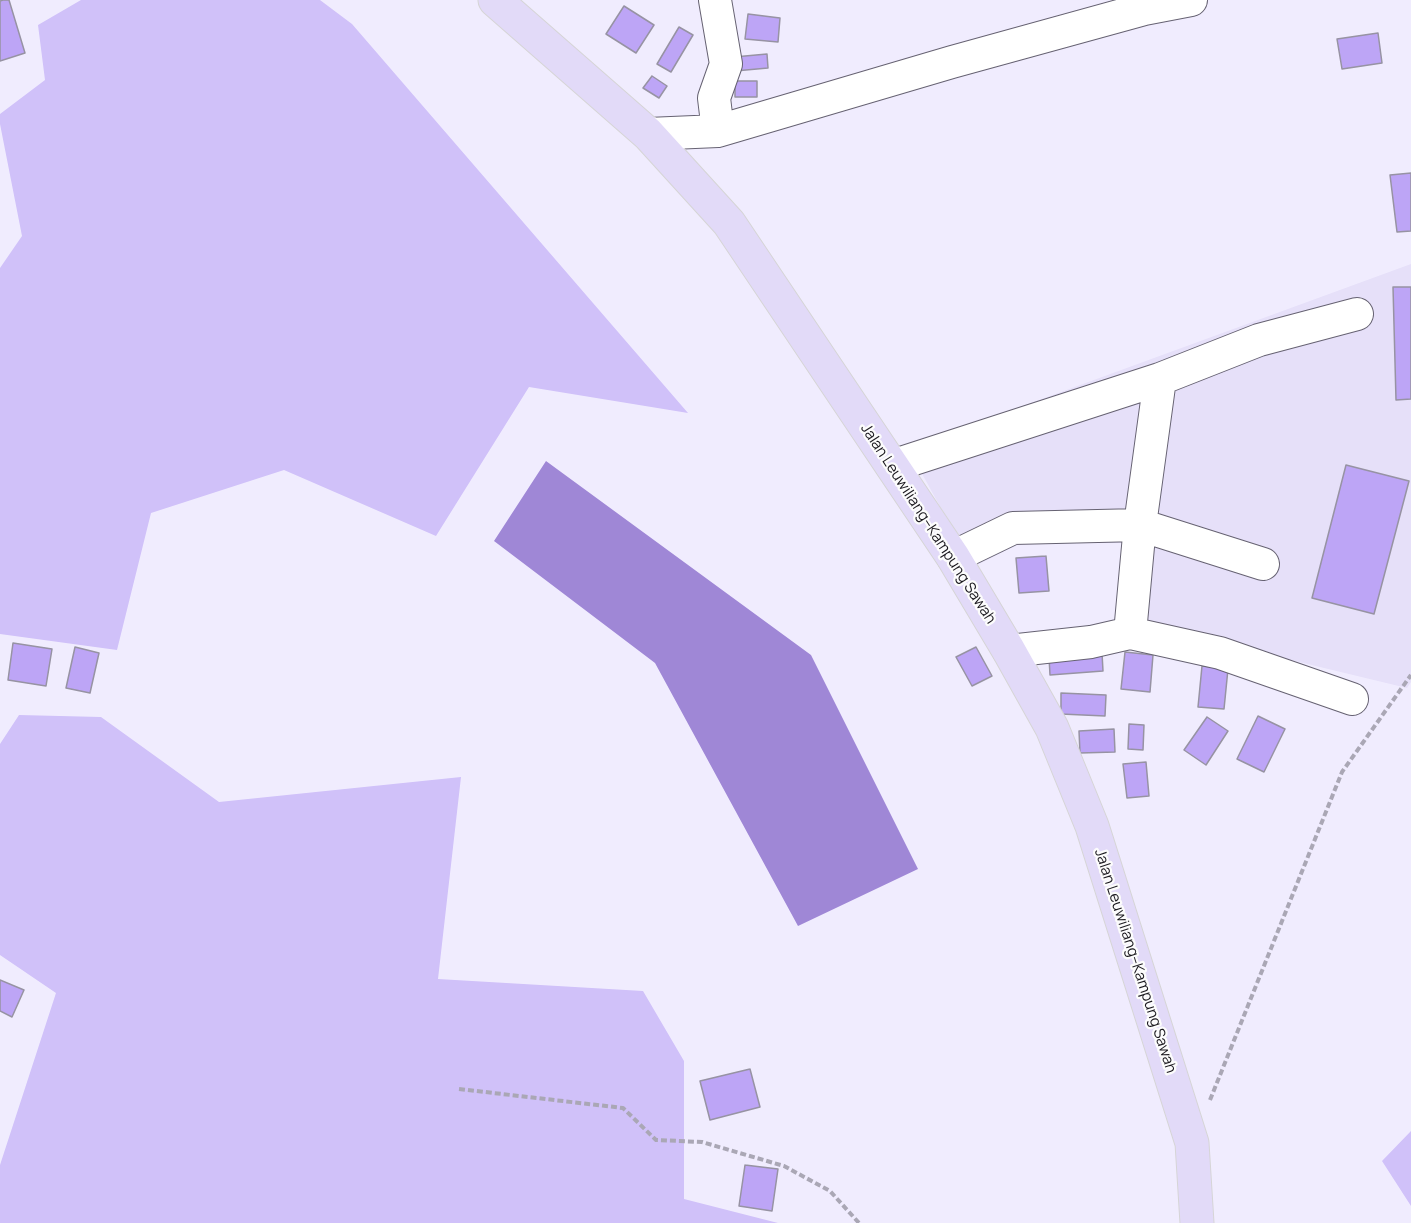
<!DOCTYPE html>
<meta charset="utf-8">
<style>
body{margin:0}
canvas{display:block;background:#f0ecfe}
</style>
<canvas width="1411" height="1223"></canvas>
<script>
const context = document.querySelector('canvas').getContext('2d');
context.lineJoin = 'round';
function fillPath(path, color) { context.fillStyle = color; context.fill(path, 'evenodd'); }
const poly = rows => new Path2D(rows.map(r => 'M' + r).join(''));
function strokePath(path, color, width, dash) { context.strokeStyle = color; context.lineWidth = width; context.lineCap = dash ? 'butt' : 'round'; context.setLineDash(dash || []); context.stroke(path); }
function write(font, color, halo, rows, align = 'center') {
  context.font = font + ' Manrope,sans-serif'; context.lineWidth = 4.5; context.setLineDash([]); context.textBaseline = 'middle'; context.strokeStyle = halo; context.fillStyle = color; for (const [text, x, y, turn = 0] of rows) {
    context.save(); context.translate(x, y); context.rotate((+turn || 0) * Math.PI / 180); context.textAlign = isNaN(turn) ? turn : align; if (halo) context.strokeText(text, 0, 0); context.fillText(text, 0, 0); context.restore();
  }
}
const built = poly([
 [1411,264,1411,682,1407,688,1121,619,1129,543,1023,542,973,567,908,448]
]);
const green = poly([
 [81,0,320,0,352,24,688,413,529,387,436,536,284,470,151,513,117,650,0,634,0,268,22,236,0,124,0,114,45,80,38,25],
 [19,715,101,717,219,802,461,777,438,979,643,991,684,1061,684,1199,778,1223,0,1223,0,1165,56,993,0,955,0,744],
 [1411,1131,1411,1206,1382,1161]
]);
const water = poly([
 [546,461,811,655,918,869,798,926,655,663,494,541]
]);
const building = poly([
 [3,0,9,0,25,53,0,61,0,1,3,0],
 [624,6,654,25,636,53,606,34,624,6],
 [748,14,780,18,778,42,745,39,748,14],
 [679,27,693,35,671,72,657,64,679,27],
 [1378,33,1382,63,1342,69,1337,39,1378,33],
 [767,54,768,68,735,71,734,57,767,54],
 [652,76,667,86,659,98,643,88,652,76],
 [735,81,757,81,757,97,735,97,735,81],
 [1411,173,1411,231,1397,232,1390,175,1411,173],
 [1393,287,1411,287,1411,399,1396,400,1393,287],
 [1346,465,1409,481,1374,614,1312,598,1346,465],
 [1046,556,1049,591,1019,593,1016,558,1046,556],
 [13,643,52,649,46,686,8,680,13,643],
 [75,647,99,653,90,693,66,688,75,647],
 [976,647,992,676,972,686,956,657,976,647],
 [1125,652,1153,655,1150,692,1121,689,1125,652],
 [1102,653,1103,671,1050,675,1049,657,1102,653],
 [1202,666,1228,669,1224,709,1198,707,1202,666],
 [1061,693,1106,695,1105,716,1061,714,1061,693],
 [1258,716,1285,729,1264,772,1237,759,1258,716],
 [1207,717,1228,731,1206,765,1184,750,1207,717],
 [1129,724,1144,725,1143,750,1128,749,1129,724],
 [1114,729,1115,752,1080,753,1079,731,1114,729],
 [1146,762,1149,796,1127,798,1123,764,1146,762],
 [0,980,24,990,12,1017,0,1011,0,980],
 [750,1069,760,1107,710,1120,700,1081,750,1069],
 [745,1165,778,1169,772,1211,739,1206,745,1165]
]);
const path = poly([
 [459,1089,623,1108,656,1140,702,1142,784,1166,830,1191,859,1223],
 [1210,1100,1342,772,1411,675]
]);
const minor = poly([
 [715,0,726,64,714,98,718,131],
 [648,134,718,131,952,62,1144,9,1191,0],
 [892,466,1160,379],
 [953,557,1013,528,1140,525,1263,564],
 [1130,633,1220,653,1352,699],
 [1009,651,1091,642,1130,633,1140,525,1160,379,1259,340,1357,314]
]);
const major = poly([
 [495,0,648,134,729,223,953,557,1009,651,1052,728,1092,826,1192,1143,1197,1223]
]);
const streetNames = [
 ["Jalan Leuwiliang–Kampung Sawah",928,524,57],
 ["Jalan Leuwiliang–Kampung Sawah",1135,961,72]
];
fillPath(built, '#e6e0f9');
fillPath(green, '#d0c1f9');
fillPath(water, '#9f87d6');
fillPath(building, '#bda5f6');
strokePath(building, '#9793a3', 1.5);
strokePath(minor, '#666272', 34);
strokePath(major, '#d6d5d6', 35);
strokePath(path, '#aaa7b5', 4, [6, 3]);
strokePath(minor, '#fff', 32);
strokePath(major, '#e2daf8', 33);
write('15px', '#19171d', '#fcfcfc', streetNames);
</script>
